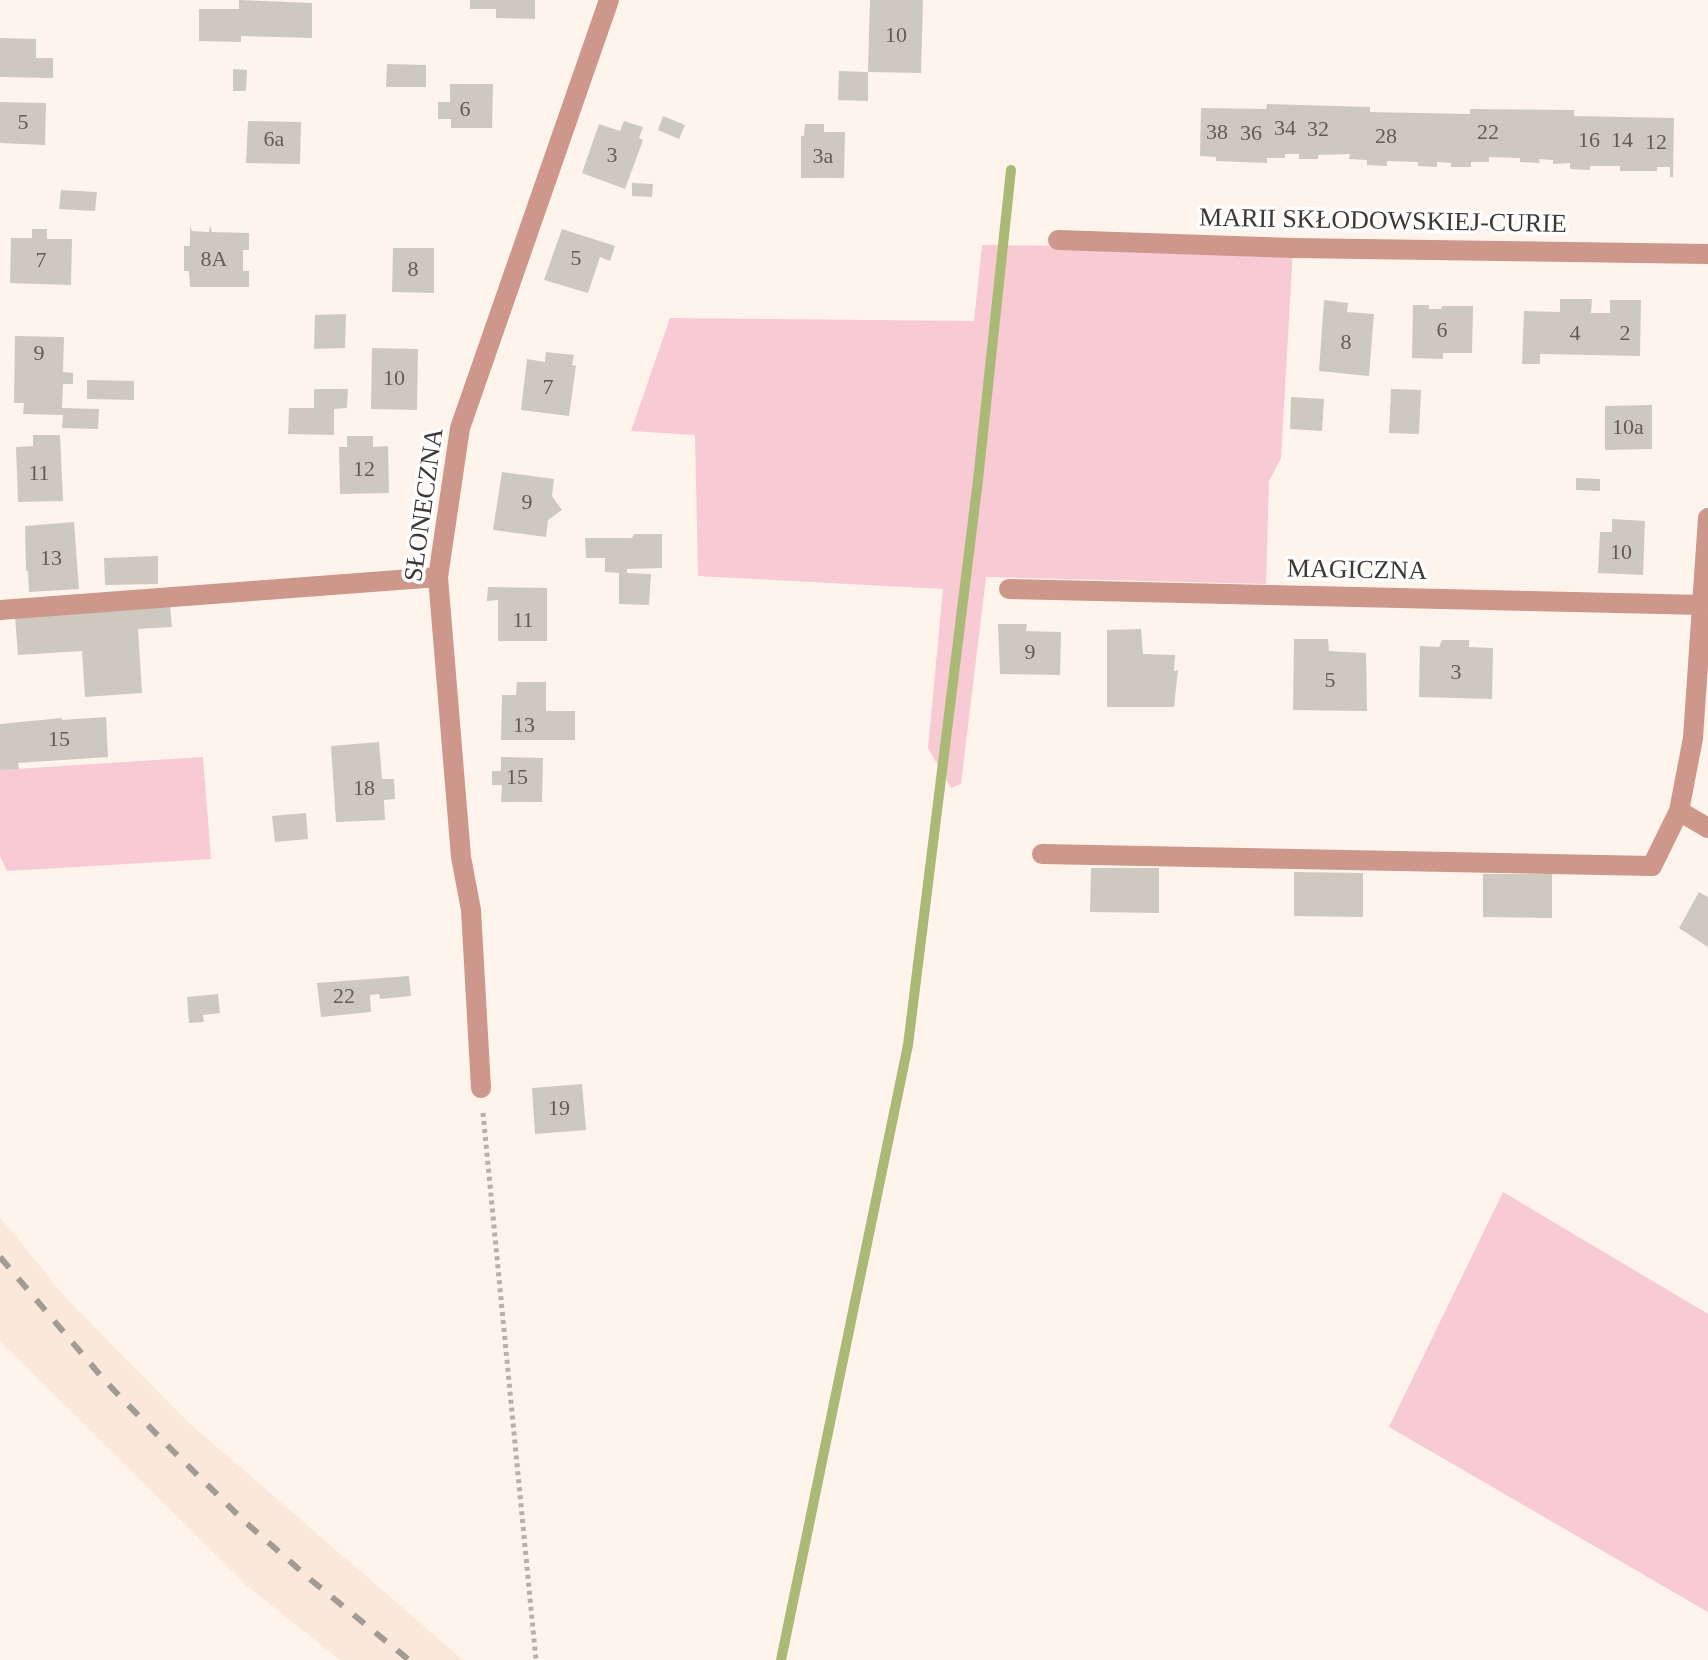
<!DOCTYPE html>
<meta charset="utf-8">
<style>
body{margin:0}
canvas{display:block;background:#fef4eb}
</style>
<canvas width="1708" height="1660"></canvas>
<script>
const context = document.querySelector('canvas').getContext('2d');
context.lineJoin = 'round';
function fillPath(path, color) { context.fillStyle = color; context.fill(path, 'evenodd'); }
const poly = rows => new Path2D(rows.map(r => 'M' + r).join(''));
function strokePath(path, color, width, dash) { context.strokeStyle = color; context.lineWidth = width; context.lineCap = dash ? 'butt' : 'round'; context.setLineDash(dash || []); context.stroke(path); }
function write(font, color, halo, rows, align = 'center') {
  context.font = font + ' "Times New Roman",serif'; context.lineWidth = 7; context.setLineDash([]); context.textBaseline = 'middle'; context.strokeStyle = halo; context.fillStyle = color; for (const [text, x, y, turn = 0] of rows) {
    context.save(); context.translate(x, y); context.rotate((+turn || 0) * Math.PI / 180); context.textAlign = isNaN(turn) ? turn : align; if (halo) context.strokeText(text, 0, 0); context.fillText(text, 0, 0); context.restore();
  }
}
const built = poly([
 [0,1217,66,1298,188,1422,463,1660,340,1660,246,1585,0,1341]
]);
const green = poly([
 [982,245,1293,248,1281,458,1269,481,1266,584,986,577,961,784,951,788,928,748,943,589,698,576,695,435,631,431,670,318,974,321],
 [203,757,211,859,7,871,0,856,0,770],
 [1503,1192,1708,1314,1708,1612,1389,1427]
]);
const stream = poly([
 [781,1660,908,1045,978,480,1011,170]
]);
const building = poly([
 [239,0,312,3,312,38,241,36,241,42,199,41,199,9,239,9],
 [470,0,535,0,535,19,496,18,496,9,470,9],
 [870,0,923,0,921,73,868,72],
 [0,38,36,39,36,58,53,58,53,78,0,77],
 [387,64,426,65,426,87,386,87],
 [233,69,247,70,246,91,233,91],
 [839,71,868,72,868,101,838,100],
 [450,84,493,84,492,128,451,128,451,119,438,119,438,102,450,102],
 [0,102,46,103,45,145,0,143],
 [1267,104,1370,107,1370,112,1470,114,1470,109,1574,110,1574,116,1674,118,1673,177,1670,177,1670,167,1657,167,1657,171,1620,171,1620,166,1590,166,1590,170,1570,169,1570,163,1553,164,1553,160,1539,159,1540,163,1520,162,1520,158,1489,157,1489,162,1471,162,1471,167,1451,167,1451,163,1437,162,1437,167,1418,166,1418,162,1387,161,1387,166,1367,165,1367,160,1349,159,1350,154,1318,155,1318,159,1299,159,1299,154,1285,154,1285,158,1267,158,1267,163,1216,161,1216,157,1200,156,1201,108,1266,109],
 [663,116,685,125,679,139,658,130],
 [248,121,301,122,300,164,246,163],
 [624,121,643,127,639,138,643,140,625,189,582,173,599,124,620,131],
 [805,124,824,124,824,132,845,132,844,178,801,178,801,136,804,136],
 [632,183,653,184,652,197,632,196],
 [61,190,97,192,95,211,59,209],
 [210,225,212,232,249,233,249,250,243,250,243,271,249,271,249,287,190,287,189,271,184,271,184,246,190,246,190,226,192,231,209,232],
 [32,229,47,229,47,239,72,239,71,285,10,283,11,238,32,238],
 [562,229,615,246,610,261,600,257,588,293,544,280],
 [393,248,434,248,434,293,392,292],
 [1560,299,1592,299,1591,313,1610,313,1610,300,1641,300,1640,356,1540,354,1540,364,1522,364,1524,311,1560,312],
 [1324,300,1348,303,1347,312,1374,314,1369,376,1319,371],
 [1413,305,1429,305,1429,309,1441,309,1442,306,1473,306,1472,353,1443,353,1443,359,1412,358],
 [346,314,345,348,314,349,315,315],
 [15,336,64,337,63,372,73,373,73,384,63,384,62,408,99,409,98,429,62,428,63,415,23,414,24,403,14,403],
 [372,348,418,349,417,410,371,409],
 [546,352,574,355,572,365,576,366,569,416,521,410,527,359,545,362],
 [87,380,134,381,134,400,87,399],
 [314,389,348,389,347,408,334,409,334,435,288,434,289,408,314,408],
 [1391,389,1421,390,1419,434,1389,433],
 [1291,397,1324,399,1322,431,1290,429],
 [1652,405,1652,449,1605,450,1605,406],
 [33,435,60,435,63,501,18,502,16,447,33,446],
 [347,436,373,436,373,447,388,446,389,493,340,494,339,447,347,447],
 [502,472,554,479,552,496,562,510,548,520,546,537,493,530],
 [1576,478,1600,479,1600,491,1576,490],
 [1612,519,1645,521,1643,575,1598,573,1600,532,1612,532],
 [74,522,79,589,29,592,28,571,26,571,25,526],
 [634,534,662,534,662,568,627,569,627,573,651,574,649,605,619,604,619,573,605,572,605,558,586,558,585,538,632,538],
 [158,556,158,584,105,585,104,558],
 [488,587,547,588,547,641,498,641,498,600,487,601],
 [170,606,172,627,138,629,142,693,85,697,82,651,18,655,15,617],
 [998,624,1027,624,1026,631,1061,632,1060,675,1000,674],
 [1141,629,1143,654,1175,655,1174,671,1178,670,1174,707,1107,707,1107,630],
 [1294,639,1328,639,1329,651,1366,653,1367,711,1293,710],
 [1442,640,1469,640,1469,647,1493,648,1492,699,1419,697,1420,646,1439,647],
 [517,682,546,682,546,711,575,711,575,740,501,740,502,695,516,695],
 [106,717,108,757,18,763,19,769,0,770,0,724,62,718,62,720],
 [379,742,382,779,394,779,395,799,384,800,385,820,336,822,331,746],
 [501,757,543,758,542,802,501,802,502,785,492,785,492,771,501,771],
 [306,813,308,839,275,842,272,816],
 [1091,868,1159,868,1159,913,1090,912],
 [1294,872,1363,873,1363,917,1294,916],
 [1483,874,1552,874,1552,918,1483,917],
 [1699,892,1708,897,1708,947,1679,928],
 [409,976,411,996,380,999,379,994,370,995,371,1012,321,1017,317,983],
 [218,994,220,1013,203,1015,204,1022,189,1023,187,997],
 [582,1084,586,1130,535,1134,532,1088]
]);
const path = poly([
 [483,1113,536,1660]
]);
const minor = poly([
 [1058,240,1293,248,1708,254],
 [1009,589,1703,605],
 [0,610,438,577],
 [1679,811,1708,828],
 [1042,854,1652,866,1679,811,1693,738,1708,518],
 [481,1088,471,910,461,857,438,577,460,428,609,0]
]);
const rail = poly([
 [0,1257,106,1382,171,1449,244,1521,311,1580,409,1660]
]);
const numberNames = [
 ["10",896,36],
 ["6",465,110],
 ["5",23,123],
 ["34",1285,129],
 ["32",1318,130],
 ["38",1217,133],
 ["22",1488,133],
 ["36",1251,134],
 ["28",1386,137],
 ["6a",274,140],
 ["16",1589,141],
 ["14",1622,141],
 ["12",1656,143],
 ["3",612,156],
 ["3a",823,157],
 ["5",576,259],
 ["8A",214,260],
 ["7",41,261],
 ["8",413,270],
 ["6",1442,331],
 ["4",1575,334],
 ["2",1625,334],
 ["8",1346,343],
 ["9",39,354],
 ["10",394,379],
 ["7",548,388],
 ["10a",1628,428],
 ["12",364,470],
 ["11",39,474],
 ["9",527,503],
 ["10",1621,553],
 ["13",51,559],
 ["11",523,621],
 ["9",1030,653],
 ["3",1456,673],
 ["5",1330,681],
 ["13",524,726],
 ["15",59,740],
 ["15",517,778],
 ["18",364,789],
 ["22",344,997],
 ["19",559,1109]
];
const streetNames = [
 ["MARII SKŁODOWSKIEJ-CURIE",1383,222,1],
 ["SŁONECZNA",425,505,-82],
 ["MAGICZNA",1357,571,1]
];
fillPath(built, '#fae9db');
fillPath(green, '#f8cad4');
strokePath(stream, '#abb977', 10);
fillPath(building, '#cdc9be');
strokePath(path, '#b7b0a8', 5, [4, 4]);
strokePath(minor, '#cd978b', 20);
strokePath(rail, '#a29b94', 6, [14, 14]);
write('22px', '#605c56', null, numberNames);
write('26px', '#3c3834', '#fff', streetNames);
</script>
